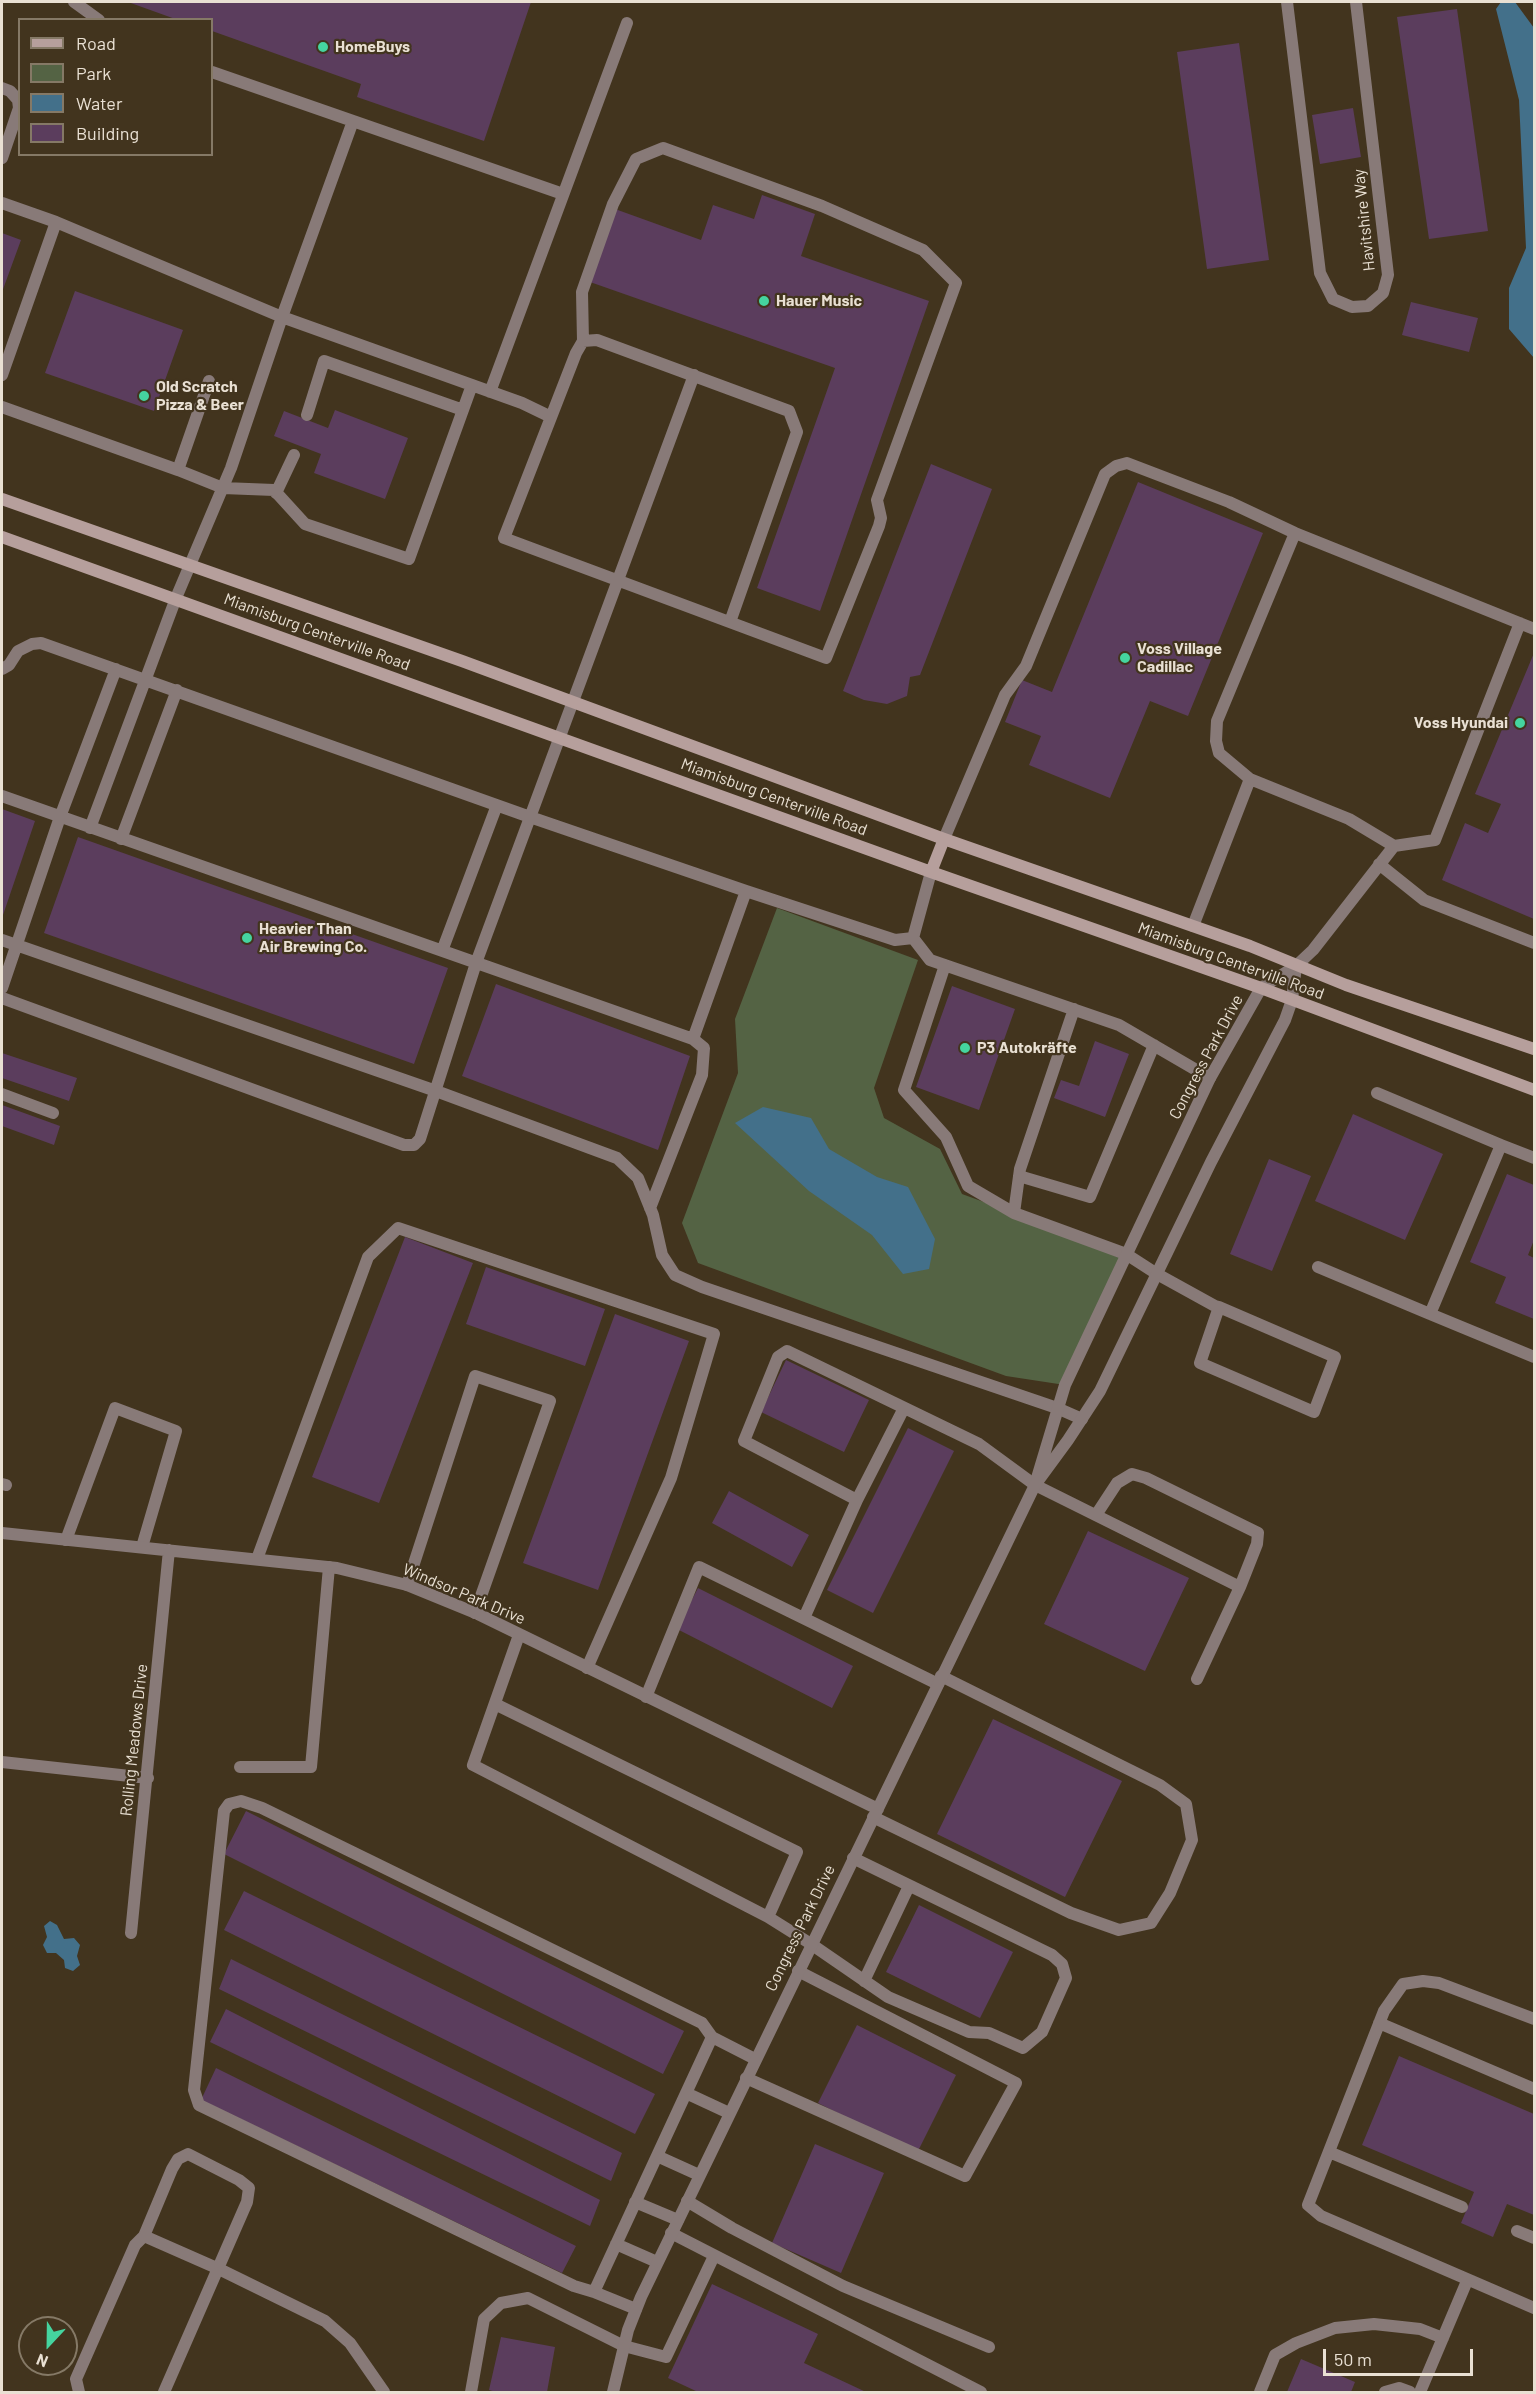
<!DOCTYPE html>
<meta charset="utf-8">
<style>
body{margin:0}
#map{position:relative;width:1536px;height:2394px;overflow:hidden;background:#42341e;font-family:Barlow,sans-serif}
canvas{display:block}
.frame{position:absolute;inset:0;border:3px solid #e9e0d3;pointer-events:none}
.legend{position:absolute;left:18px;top:18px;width:195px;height:138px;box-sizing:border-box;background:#42341e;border:2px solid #857966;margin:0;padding:8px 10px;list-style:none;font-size:18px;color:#e9e0d3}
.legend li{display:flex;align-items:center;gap:12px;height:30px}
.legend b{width:30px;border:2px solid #857966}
.north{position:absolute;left:18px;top:2316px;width:60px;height:60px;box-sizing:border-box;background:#42341e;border:2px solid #857966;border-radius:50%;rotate:202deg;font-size:16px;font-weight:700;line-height:24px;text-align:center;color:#e9e0d3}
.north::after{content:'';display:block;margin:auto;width:21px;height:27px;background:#45d49f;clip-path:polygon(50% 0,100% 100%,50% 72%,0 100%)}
.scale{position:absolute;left:1323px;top:2349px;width:150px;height:27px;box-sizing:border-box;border:3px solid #e9e0d3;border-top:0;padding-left:8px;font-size:18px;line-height:21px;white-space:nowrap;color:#e9e0d3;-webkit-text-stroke:4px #42341e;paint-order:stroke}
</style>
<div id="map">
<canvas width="1536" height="2394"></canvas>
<div class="frame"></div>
<ul class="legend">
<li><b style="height:8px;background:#b69f9c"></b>Road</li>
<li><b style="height:16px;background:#546344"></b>Park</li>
<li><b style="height:16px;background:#43708a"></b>Water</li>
<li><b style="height:16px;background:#5b3d5d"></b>Building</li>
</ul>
<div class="north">N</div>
<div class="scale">50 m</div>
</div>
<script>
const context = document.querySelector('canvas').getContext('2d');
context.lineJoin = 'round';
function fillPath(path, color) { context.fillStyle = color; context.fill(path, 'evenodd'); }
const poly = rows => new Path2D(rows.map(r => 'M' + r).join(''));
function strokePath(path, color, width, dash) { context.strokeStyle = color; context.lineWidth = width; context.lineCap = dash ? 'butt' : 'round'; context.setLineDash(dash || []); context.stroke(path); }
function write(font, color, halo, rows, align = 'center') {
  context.font = font + ' Barlow,sans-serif'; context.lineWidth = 4.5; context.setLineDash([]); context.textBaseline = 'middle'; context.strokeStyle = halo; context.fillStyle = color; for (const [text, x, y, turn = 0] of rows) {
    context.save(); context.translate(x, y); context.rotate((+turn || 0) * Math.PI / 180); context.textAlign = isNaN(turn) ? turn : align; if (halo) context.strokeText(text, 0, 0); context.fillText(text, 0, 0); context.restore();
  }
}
const green = poly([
 [777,908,918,960,874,1088,884,1118,940,1149,962,1194,1126,1254,1065,1385,1006,1376,698,1263,682,1223,738,1073,735,1019]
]);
const water = poly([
 [1501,2,1515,2,1534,28,1534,358,1509,329,1509,288,1526,248,1519,100,1496,9],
 [763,1107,811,1118,829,1149,877,1177,908,1187,935,1239,929,1269,903,1274,872,1235,809,1191,735,1123],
 [50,1921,57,1925,64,1939,74,1938,80,1945,77,1956,80,1965,73,1971,65,1968,64,1960,56,1953,47,1953,43,1945,47,1937,44,1926]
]);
const building = poly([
 [128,2,531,2,484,141,357,97,361,84,212,31,212,20,178,20],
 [1457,9,1488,231,1429,239,1397,17],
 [1239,43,1269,260,1207,269,1177,52],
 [1353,108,1361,157,1320,164,1312,115],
 [762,195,815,214,801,256,929,301,820,611,757,588,835,368,590,282,615,209,701,240,713,205,754,219],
 [2,233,21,240,2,292],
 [75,291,183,330,154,411,45,373],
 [1411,302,1478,318,1469,352,1402,335],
 [335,410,408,438,385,499,314,473,321,454,274,436,284,411,328,428],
 [931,464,992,489,920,675,910,677,907,696,887,704,864,700,843,691],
 [1138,482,1263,533,1188,716,1150,701,1110,798,1029,765,1041,736,1005,722,1022,680,1052,692],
 [1534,653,1534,919,1442,880,1465,823,1488,833,1501,804,1475,794],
 [2,809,35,821,3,915,2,915],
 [78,837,448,968,414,1064,44,933],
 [496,984,690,1056,658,1150,462,1076],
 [952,986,1015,1009,979,1110,916,1087],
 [1095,1041,1129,1054,1105,1117,1054,1098,1061,1080,1079,1086],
 [2,1053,77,1078,69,1101,2,1078],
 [2,1105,60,1126,54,1145,2,1126],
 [1353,1114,1443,1154,1405,1240,1315,1201],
 [1269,1159,1311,1176,1272,1271,1230,1254],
 [1507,1174,1534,1185,1534,1240,1528,1255,1534,1258,1534,1319,1495,1303,1506,1277,1470,1262],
 [405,1237,473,1263,379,1503,312,1477],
 [486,1267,605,1309,585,1366,466,1324],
 [615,1314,689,1341,598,1590,523,1563],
 [786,1360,869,1400,844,1452,761,1412],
 [908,1428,954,1451,873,1613,827,1590],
 [729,1491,809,1535,792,1567,712,1523],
 [1088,1531,1189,1578,1145,1671,1044,1624],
 [698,1588,853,1666,832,1708,677,1629],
 [993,1719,1122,1781,1065,1897,937,1834],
 [246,1811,684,2031,663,2074,224,1854],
 [244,1891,655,2094,635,2134,224,1930],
 [919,1905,1013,1952,980,2018,886,1972],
 [231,1959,622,2153,611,2181,219,1989],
 [226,2009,600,2200,590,2226,210,2042],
 [857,2025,956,2075,917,2153,818,2103],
 [1399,2056,1534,2114,1534,2215,1507,2204,1493,2237,1461,2223,1474,2192,1362,2145],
 [216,2068,576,2246,562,2273,201,2100],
 [815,2144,884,2173,841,2273,772,2243],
 [712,2284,818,2334,804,2363,866,2392,698,2392,668,2378],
 [501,2337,555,2347,547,2392,496,2392,489,2390],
 [1301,2359,1355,2382,1351,2392,1287,2392]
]);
const service = poly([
 [74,2,99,20],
 [212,72,563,194],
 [2,88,10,91,18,100,19,108,2,158],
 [2,203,56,222,282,317,522,403,551,417],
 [583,341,582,292,613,204,636,159,663,148,822,206,923,250,956,283,877,500,881,518,879,526,826,658,504,538,576,353,583,341,597,340,789,411,797,432,730,622],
 [2,375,56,222],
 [490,392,627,23],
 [2,407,178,470,209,381],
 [307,415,324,361,463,410],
 [178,470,223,488,274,490,305,524,409,559,472,385],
 [276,493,294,455],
 [2,669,9,665,18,651,32,644,41,643,530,817,746,891,895,940,913,938],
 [1250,779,1349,819,1394,846],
 [2,796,693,1039,704,1048,702,1075,650,1208],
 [90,828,176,598,231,468,282,317,353,121],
 [121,839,177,690],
 [944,839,1005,695,1026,666,1105,474,1116,466,1127,463,1229,502,1295,533,1534,629],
 [1379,864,1424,900,1534,943],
 [931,872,913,938,930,960,1119,1025,1210,1078],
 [1193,926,1250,779,1219,753,1216,741,1217,721,1295,533],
 [2,940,436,1091,617,1158,638,1178,653,1215,662,1255,675,1275,702,1287,1057,1408,1082,1419],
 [442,951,497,805],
 [945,965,904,1090,946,1137,968,1186,1014,1213,1126,1254,1157,1274,1215,1306,1219,1307,1335,1357,1314,1412,1200,1363,1219,1307],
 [1296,966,1313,950,1394,846,1435,840,1520,623],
 [2,988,60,817,116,669],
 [2,998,404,1145,414,1145,420,1139,476,963,694,375],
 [693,1039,746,891],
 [1377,1093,1501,1145],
 [2,1094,53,1113],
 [1534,1158,1501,1145,1430,1314,1534,1357],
 [1019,1176,1090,1197,1154,1045],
 [1014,1213,1020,1169,1074,1009],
 [1318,1267,1430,1314],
 [2,1484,6,1485],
 [857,1500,904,1408],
 [1096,1515,1117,1483,1132,1474,1146,1478,1258,1533,1257,1544,1240,1587],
 [66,1540,115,1408,176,1431,142,1547],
 [257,1559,368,1257,398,1228,714,1334,671,1478,587,1668],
 [407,1585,475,1376,550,1401,475,1613],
 [804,1618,857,1500,744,1441,778,1357,787,1351,979,1444,1035,1485,1240,1587,1197,1679],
 [519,1635,473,1765,768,1917,811,1944,888,1997,969,2032,989,2033,1023,2048,1042,2032,1066,1978,1062,1964,1052,1955,853,1858],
 [646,1697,699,1567,938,1684],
 [495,1704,797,1852,768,1917],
 [240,1767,311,1767,329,1567],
 [873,1817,1071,1913,1119,1930,1151,1923,1170,1893,1192,1840,1186,1804,1160,1785,941,1676],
 [864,1981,909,1886],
 [1534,2019,1439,1983,1423,1981,1403,1984,1384,2011,1308,2205,1321,2216,1534,2308],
 [1379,2023,1534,2089],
 [746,2078,965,2176,1016,2083,798,1971],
 [686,2093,729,2113],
 [1329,2152,1462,2207],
 [657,2156,699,2175],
 [687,2201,732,2228,843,2286,989,2347],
 [635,2202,678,2220],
 [1517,2231,1534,2238],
 [671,2233,981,2392],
 [144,2236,172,2169,178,2159,188,2154,239,2180,249,2188,247,2202,164,2392],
 [616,2244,657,2262],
 [594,2292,574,2286,199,2105,194,2090,224,1811,229,1804,241,1801,262,1808,702,2023,712,2037],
 [636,2309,594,2292,712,2037,755,2059],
 [79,2392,76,2379,135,2245,144,2236,219,2269,325,2321,350,2343,384,2392],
 [471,2392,484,2319,501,2303,528,2298,624,2346,666,2357,714,2256],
 [1260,2392,1275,2355,1296,2343,1335,2328,1374,2324,1420,2329,1443,2338],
 [1385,2392,1399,2388,1410,2392],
 [1420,2392,1467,2281]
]);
const minor = poly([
 [1287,2,1320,273,1333,299,1352,307,1368,306,1383,293,1388,275,1356,2],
 [1037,1478,1065,1385,1210,1078,1261,988,1296,966],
 [2,1533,337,1568,407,1585,478,1614,878,1809],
 [2,1762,148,1778],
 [131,1933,169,1550],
 [613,2392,628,2330,641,2297,1035,1485,1068,1440,1100,1391,1211,1162,1285,1020,1292,1000,1296,966]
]);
const secondary = poly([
 [2,499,462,661,944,839,1250,946,1346,985,1534,1049],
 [2,537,931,872,1261,988,1534,1090],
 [931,872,944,839]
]);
const markers = [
 [323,47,6,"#45d49f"],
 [764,301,6,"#45d49f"],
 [144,396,6,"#45d49f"],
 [1125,658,6,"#45d49f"],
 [1520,723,6,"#45d49f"],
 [247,938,6,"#45d49f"],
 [965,1048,6,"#45d49f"]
];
const poiNames = [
 ["HomeBuys",335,47],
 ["Hauer Music",776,301],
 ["Old Scratch",156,387],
 ["Pizza & Beer",156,405],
 ["Voss Village",1137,649],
 ["Cadillac",1137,667],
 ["Voss Hyundai",1508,723,"right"],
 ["Heavier Than",259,929],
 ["Air Brewing Co.",259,947],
 ["P3 Autokräfte",977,1048]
];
const streetNames = [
 ["Havitshire Way",1364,220,-96],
 ["Miamisburg Centerville Road",317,632,20],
 ["Miamisburg Centerville Road",774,797,20],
 ["Miamisburg Centerville Road",1231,961,20],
 ["Congress Park Drive",1206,1057,-62],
 ["Windsor Park Drive",464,1594,23],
 ["Rolling Meadows Drive",134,1740,-84],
 ["Congress Park Drive",800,1928,-64]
];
fillPath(green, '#546344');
fillPath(water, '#43708a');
fillPath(building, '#5b3d5d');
strokePath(service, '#887a78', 12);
strokePath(minor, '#887a78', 12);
strokePath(secondary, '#b69f9c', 12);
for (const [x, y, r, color] of markers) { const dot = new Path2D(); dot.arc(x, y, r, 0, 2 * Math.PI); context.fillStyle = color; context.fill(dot); strokePath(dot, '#42341e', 2); }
write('bold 16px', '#e9e0d3', '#42341e', poiNames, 'left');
write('16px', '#e9e0d3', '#42341e', streetNames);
</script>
